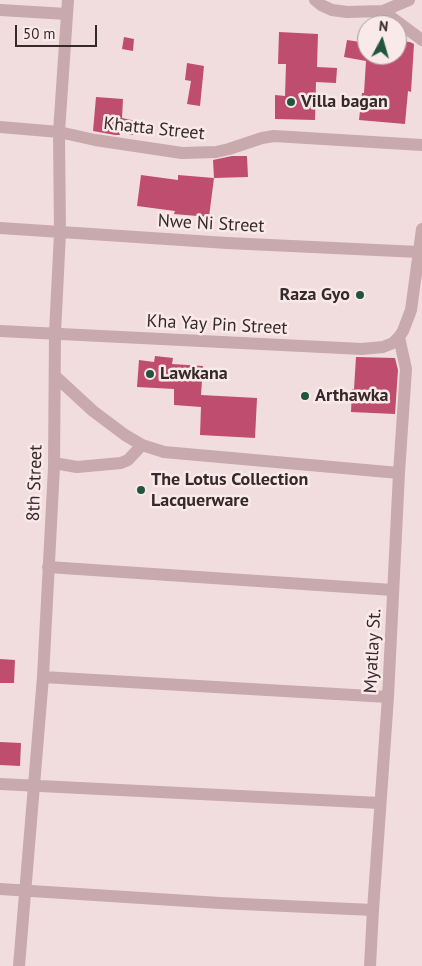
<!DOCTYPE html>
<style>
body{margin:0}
#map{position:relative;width:422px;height:966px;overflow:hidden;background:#f1dddd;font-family:"PT Sans",sans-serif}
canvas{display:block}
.north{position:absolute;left:357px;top:15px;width:50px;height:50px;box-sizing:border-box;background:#f9e9e9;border:1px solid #ab9c9d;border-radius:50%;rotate:6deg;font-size:14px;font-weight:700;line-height:20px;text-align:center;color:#36292c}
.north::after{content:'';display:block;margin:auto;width:18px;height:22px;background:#21553c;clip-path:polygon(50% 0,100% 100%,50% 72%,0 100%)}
.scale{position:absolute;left:15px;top:25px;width:82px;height:22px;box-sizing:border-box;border:2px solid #36292c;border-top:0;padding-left:6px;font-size:15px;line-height:18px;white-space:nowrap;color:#36292c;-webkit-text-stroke:4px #f9e9e9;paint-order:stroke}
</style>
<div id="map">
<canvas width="422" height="966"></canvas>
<div class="north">N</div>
<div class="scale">50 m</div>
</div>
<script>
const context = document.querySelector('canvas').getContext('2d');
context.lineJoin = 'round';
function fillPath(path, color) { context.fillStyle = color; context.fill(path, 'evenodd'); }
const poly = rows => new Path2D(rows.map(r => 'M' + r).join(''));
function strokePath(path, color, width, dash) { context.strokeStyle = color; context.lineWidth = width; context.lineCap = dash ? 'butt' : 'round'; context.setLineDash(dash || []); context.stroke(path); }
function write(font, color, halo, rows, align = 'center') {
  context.font = font + ' "PT Sans",sans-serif'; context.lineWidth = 5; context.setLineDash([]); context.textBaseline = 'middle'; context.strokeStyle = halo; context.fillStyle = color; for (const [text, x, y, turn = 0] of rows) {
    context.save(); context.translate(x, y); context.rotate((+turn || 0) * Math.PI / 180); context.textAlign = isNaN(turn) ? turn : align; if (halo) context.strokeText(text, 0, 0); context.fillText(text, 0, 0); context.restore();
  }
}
const building = poly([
 [279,32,318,34,317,67,337,68,336,83,316,82,315,120,275,119,275,95,285,96,286,64,278,64],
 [124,37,134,39,133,51,122,49],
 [347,40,367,43,367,55,397,55,397,41,410,42,414,44,411,92,408,91,405,124,359,120,362,93,364,93,366,61,344,57],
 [187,63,204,66,200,106,187,104,191,81,185,80],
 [96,97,123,99,122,118,136,121,133,135,119,132,120,135,115,135,93,131],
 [232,156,247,156,248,177,214,178,213,160],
 [141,175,178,180,178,175,214,178,209,217,174,214,175,211,137,206],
 [155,356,173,358,172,364,203,366,201,395,257,398,255,438,200,435,201,407,174,405,174,389,137,387,139,360,154,362],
 [356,357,395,358,398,370,395,414,351,412,352,389,354,389],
 [0,659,15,660,14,683,0,683],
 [0,742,21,743,20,766,0,765]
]);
const minor = poly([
 [315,0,321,5,332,10,347,12,383,11,409,0],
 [0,10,67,14],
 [383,11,422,40],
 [0,127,59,132,95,140,182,153,216,152,229,149,262,138,274,136,422,145],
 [0,228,227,243,419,252],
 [55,376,93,411,125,435,142,445,164,452,399,473],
 [54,463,77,467,121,463,128,460,142,445],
 [48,567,393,590],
 [43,677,388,697],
 [0,784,380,803],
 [0,889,220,903,373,910],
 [19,966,43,677,54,467,55,333,60,233,59,132,68,0],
 [370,966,373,910,388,697,399,473,406,369,399,337]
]);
const tertiary = poly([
 [0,331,362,349,383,347,393,343,399,337,403,331,411,310,422,229]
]);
const markers = [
 [291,102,5,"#21553c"],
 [360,295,5,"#21553c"],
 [150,374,5,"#21553c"],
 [305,396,5,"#21553c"],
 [141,490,5,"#21553c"]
];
const poiNames = [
 ["Villa bagan",301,102],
 ["Raza Gyo",350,295,"right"],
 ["Lawkana",160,374],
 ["Arthawka",315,396],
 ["The Lotus Collection",151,480],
 ["Lacquerware",151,501]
];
const streetNames = [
 ["Khatta Street",154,129,6],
 ["Nwe Ni Street",211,224,3],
 ["Kha Yay Pin Street",217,325,3],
 ["8th Street",35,483,-88],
 ["Myatlay St.",373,651,-87]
];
fillPath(building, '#bf4d6f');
strokePath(minor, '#c8a9ac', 12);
strokePath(tertiary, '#c8a9ac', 12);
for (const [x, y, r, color] of markers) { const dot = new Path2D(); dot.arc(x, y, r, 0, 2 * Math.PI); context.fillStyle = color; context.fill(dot); strokePath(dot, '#f9e9e9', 2); }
write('bold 18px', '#36292c', '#f9e9e9', poiNames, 'left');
write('18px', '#36292c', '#f9e9e9', streetNames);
</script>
